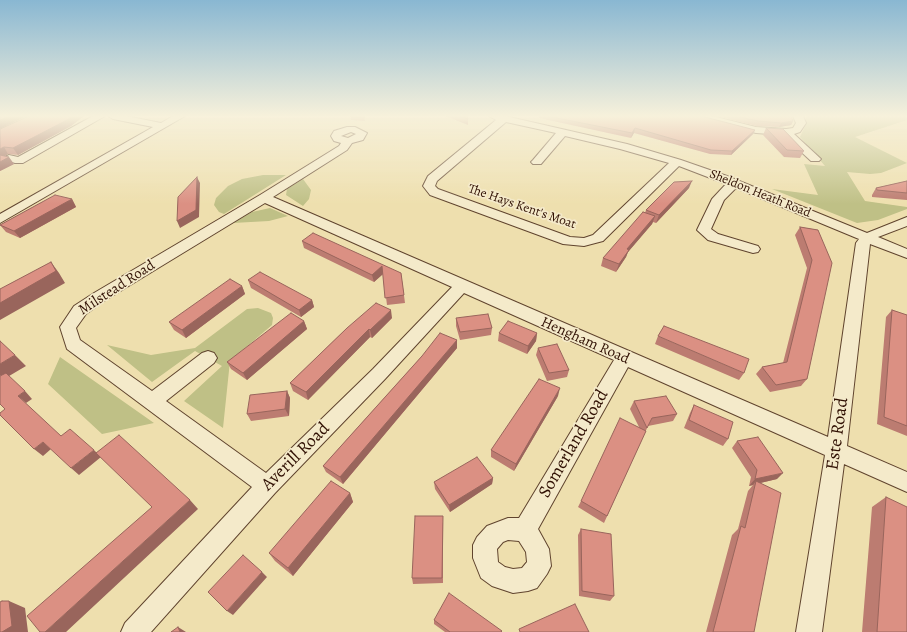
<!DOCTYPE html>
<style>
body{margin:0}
canvas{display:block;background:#eedfae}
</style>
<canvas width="907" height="632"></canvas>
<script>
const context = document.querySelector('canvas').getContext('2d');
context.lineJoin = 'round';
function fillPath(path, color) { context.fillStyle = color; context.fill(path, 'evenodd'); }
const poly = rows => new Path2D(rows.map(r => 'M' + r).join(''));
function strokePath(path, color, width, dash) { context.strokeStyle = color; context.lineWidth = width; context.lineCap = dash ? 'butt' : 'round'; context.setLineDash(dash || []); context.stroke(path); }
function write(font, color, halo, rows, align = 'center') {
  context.font = font + ' Alegreya,serif'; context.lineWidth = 3.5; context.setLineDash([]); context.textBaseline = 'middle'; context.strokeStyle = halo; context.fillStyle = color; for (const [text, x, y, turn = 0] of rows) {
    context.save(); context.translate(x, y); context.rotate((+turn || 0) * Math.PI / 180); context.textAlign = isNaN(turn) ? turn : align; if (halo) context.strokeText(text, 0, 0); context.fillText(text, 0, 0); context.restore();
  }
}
const green = poly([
 [806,116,907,116,907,120,855,137,907,163,881,173,870,174,847,172,865,201,907,207,907,209,878,220,857,223,772,189,818,195,804,164,825,166,800,137,805,126],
 [263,175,286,175,224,214,219,212,214,205,216,198,228,186,242,179],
 [303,179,311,190,309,199,303,206,286,195,287,189],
 [270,208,288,216,269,221,233,223,252,212],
 [258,308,271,313,273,318,272,325,230,361,223,428,184,401,222,366,195,351,152,382,107,345,151,355,195,348,247,309],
 [60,357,154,423,102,434,48,384]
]);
const minor = poly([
 [93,116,105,116,23,163,15,163,5,160,3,158,9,155,18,157,93,116],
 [108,116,126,116,161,123,173,116,185,116,0,223,0,214,153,127,113,119,108,116],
 [489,116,505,116,627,144,681,160,727,176,867,233,907,217,907,226,878,237,907,249,907,258,870,244,847,446,907,472,907,492,844,464,822,632,796,632,825,455,628,367,538,529,549,549,551,566,547,574,537,588,528,591,513,593,492,586,481,578,473,558,473,545,477,537,487,526,508,518,519,518,614,360,464,293,385,379,275,493,151,632,121,632,125,623,252,487,67,349,60,327,74,306,94,293,260,195,339,146,341,143,334,141,331,136,334,131,347,127,355,127,367,133,363,140,352,143,347,150,273,197,828,437,856,243,859,239,736,188,724,200,711,229,718,234,758,246,760,249,758,252,753,253,708,240,697,230,712,199,726,184,679,166,603,241,584,246,563,244,430,195,423,186,428,176,496,120,489,116],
 [506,122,556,133,533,160,531,162,533,164,541,164,565,136,620,149,669,163,593,235,584,238,570,237,438,189,435,186,437,181,506,122],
 [351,132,356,134,348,138,341,136,351,132],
 [265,203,452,287,373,369,266,473,166,401,214,363,217,358,214,353,208,351,202,353,152,391,80,340,76,328,86,314,104,301,265,203],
 [508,540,519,541,526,552,527,562,522,568,513,569,505,567,498,562,497,549,503,542,508,540],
 [697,116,712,116,756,127,786,129,793,128,796,123,793,116,803,116,806,123,800,132,794,134,821,159,819,161,811,161,783,135,756,133,699,118,697,116]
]);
const wall = poly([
 [29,116,84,116,71,126,18,155,8,154,5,156,14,164,0,171,0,129],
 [351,116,364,116,365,121,351,120],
 [445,116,467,116,468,119,468,125],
 [539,116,701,116,755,130,753,134,731,155,710,154,634,133,631,138,539,118],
 [717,116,791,116,793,121,791,125,779,127,756,126],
 [766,128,804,151,800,158,784,157,763,135],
 [907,181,907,200,872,197,872,195,876,188],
 [689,188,656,223,653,222,652,224,628,252,626,257,616,272,601,266,603,258,645,213,646,210],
 [72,199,76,207,20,238,6,232,0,225],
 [800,227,818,230,807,379,801,386,770,392,756,374,762,367,783,363,807,268,795,235],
 [302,241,401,273,405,303,387,305,383,274,374,282,304,248],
 [248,280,312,300,314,307,301,317,251,288],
 [242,286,245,294,186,338,174,330,169,322],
 [892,310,907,315,907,436,877,424,886,317],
 [392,318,372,338,370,337,308,400,293,391,290,383,347,328],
 [456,318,492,328,491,335,460,340,456,326],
 [304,321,307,329,247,380,231,369,227,362],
 [499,333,537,333,536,341,527,354,498,341],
 [658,336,744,373,739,380,655,344],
 [457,340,457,348,343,484,326,472,323,466,422,356],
 [538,348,569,370,567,377,547,381,536,355],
 [287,391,290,398,289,416,251,421,247,414],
 [558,396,514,471,491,457,491,450],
 [634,401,677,414,673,421,648,426,604,523,578,507,581,501,640,429,630,409],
 [694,405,728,439,723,446,684,428,690,413],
 [737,441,777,479,760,483,754,632,706,632,732,535,738,529,748,491,753,485,749,486,751,477,732,448],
 [493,478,492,484,450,512,435,489,434,482],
 [350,493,353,502,293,576,275,561,269,553],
 [886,497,907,632,862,632,872,507],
 [443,522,443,583,413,584,412,578],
 [581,529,614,596,610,601,579,596,578,535],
 [434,620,502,632,445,632,434,624]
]);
const shadedWall = poly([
 [10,116,27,116,0,129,0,120],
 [72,116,84,116,71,126,18,155,13,148],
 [793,121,791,125,779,127,781,123],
 [635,128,634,133,631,138,632,133],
 [755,130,753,134,731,155,732,151],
 [4,147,8,154,2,158,0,156,0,149],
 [9,157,14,164,0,171,0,162],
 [197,177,200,183,199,217,180,228,177,221],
 [692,181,689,188,656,223,659,215],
 [72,199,76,207,20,238,14,231],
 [655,216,652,224,628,252,626,257,616,272,619,264,627,249],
 [51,262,59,273,65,283,0,320,0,303],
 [382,266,383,274,374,282,372,275],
 [242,286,245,294,186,338,182,330],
 [312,300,314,307,301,317,299,310],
 [391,310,392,318,372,338,370,330],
 [304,321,307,329,247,380,243,373],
 [369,329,370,337,308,400,306,392],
 [537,333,536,341,527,354,528,346],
 [457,340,457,348,343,484,340,477],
 [15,355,26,366,4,379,0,375,0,364],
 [560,388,558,396,514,471,516,464],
 [25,391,32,399,26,403,18,396],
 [287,391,290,398,289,416,285,409],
 [43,442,51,449,43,456,34,449],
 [94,450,101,457,79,475,71,468],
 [783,473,777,479,756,484,756,481,753,485,749,486,755,479],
 [493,478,492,484,450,512,449,505],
 [350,493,353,502,293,576,288,568],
 [190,500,198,509,66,632,45,632],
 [262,572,267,577,233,615,227,611],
 [9,601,25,608,28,632,2,632],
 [178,627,186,632,180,632]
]);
const building = poly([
 [0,116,10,116,0,120,0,116],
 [29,116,72,116,67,120,13,148,4,147,0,149,0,129,29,116],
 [351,116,364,116,365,118,351,117,351,116],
 [459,116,467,116,468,119,459,116],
 [547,116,701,116,755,130,732,151,711,150,635,128,632,133,547,116],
 [735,116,791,116,793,121,781,123,758,121,735,116],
 [766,128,783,129,804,151,787,150,766,128],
 [0,155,9,157,0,162,0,155],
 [197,177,196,210,177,221,178,197,197,177],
 [692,181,659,215,646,210,674,182,692,181],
 [907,181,907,193,877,190,876,188,907,181],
 [55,195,72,199,14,231,0,225,55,195],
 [643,212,655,216,627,249,629,250,619,264,603,258,643,212],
 [800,227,818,230,832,263,807,379,776,385,762,367,787,362,812,260,800,227],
 [313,233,401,273,404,295,385,298,382,266,372,275,302,241,313,233],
 [51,262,56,271,0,303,0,289,51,262],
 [260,272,312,300,299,310,248,280,260,272],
 [230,279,242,286,182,330,169,322,230,279],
 [376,303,391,310,370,330,369,329,306,392,290,383,347,328,376,303],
 [892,310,907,315,907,426,884,417,892,310],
 [291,313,304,321,243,373,227,362,291,313],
 [488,314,492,328,460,332,456,318,488,314],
 [508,321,537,333,528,346,499,333,508,321],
 [664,326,749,359,744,373,658,336,664,326],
 [440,333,457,340,340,477,323,466,422,356,440,333],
 [0,341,15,355,0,364,0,341],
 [557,344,569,370,549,373,538,348,557,344],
 [6,373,25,391,18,396,61,436,70,429,94,450,71,468,43,442,34,449,0,415,0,413,5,409,0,404,0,376,6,373],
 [539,379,560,388,516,464,491,450,539,379],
 [287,391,285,409,247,414,250,395,287,391],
 [666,396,677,414,652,418,647,428,634,401,666,396],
 [694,405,733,422,728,439,689,420,694,405],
 [620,418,646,431,607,516,581,501,620,418],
 [119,435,190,500,45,632,40,632,27,616,152,507,96,453,119,435],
 [758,437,783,473,755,479,757,470,737,441,758,437],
 [477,457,493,478,449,505,434,482,477,457],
 [331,481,350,493,288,568,269,553,331,481],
 [756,481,781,493,754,632,713,632,741,526,745,528,756,481],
 [886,497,907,507,907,632,877,632,886,497],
 [415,516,443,516,442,578,412,578,415,516],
 [581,529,611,534,614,596,582,591,581,529],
 [243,555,262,572,227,611,208,592,243,555],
 [449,593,502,631,501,632,450,632,434,620,449,593],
 [2,601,9,601,12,626,2,632,0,632,0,602,2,601],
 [575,604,589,632,520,632,519,629,575,604],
 [178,627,180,632,171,632,178,627]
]);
const farStreetnames = [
 ["Sheldon Heath Road",760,194,22],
 ["The Hays Kent's Moat",522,207,19]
];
const streetNames = [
 ["Milstead Road",117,288,-33],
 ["Hengham Road",585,341,24]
];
const nearStreetnames = [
 ["Este Road",838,434,-82],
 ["Somerland Road",574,444,-60],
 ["Averill Road",296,457,-45]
];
fillPath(green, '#bfc086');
strokePath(minor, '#60442e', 2);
fillPath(minor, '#f4eaca');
fillPath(wall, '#bc7c71');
fillPath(shadedWall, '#99655c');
fillPath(building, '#db9083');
strokePath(building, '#99655c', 1);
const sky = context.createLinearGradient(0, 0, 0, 204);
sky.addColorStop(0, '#89b7d2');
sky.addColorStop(0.57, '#f7f1db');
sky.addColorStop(1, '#f7f1db00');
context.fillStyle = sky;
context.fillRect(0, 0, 907, 204);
write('13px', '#301003', '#f4eaca', farStreetnames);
write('15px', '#301003', '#f4eaca', streetNames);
write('18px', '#301003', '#f4eaca', nearStreetnames);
</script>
